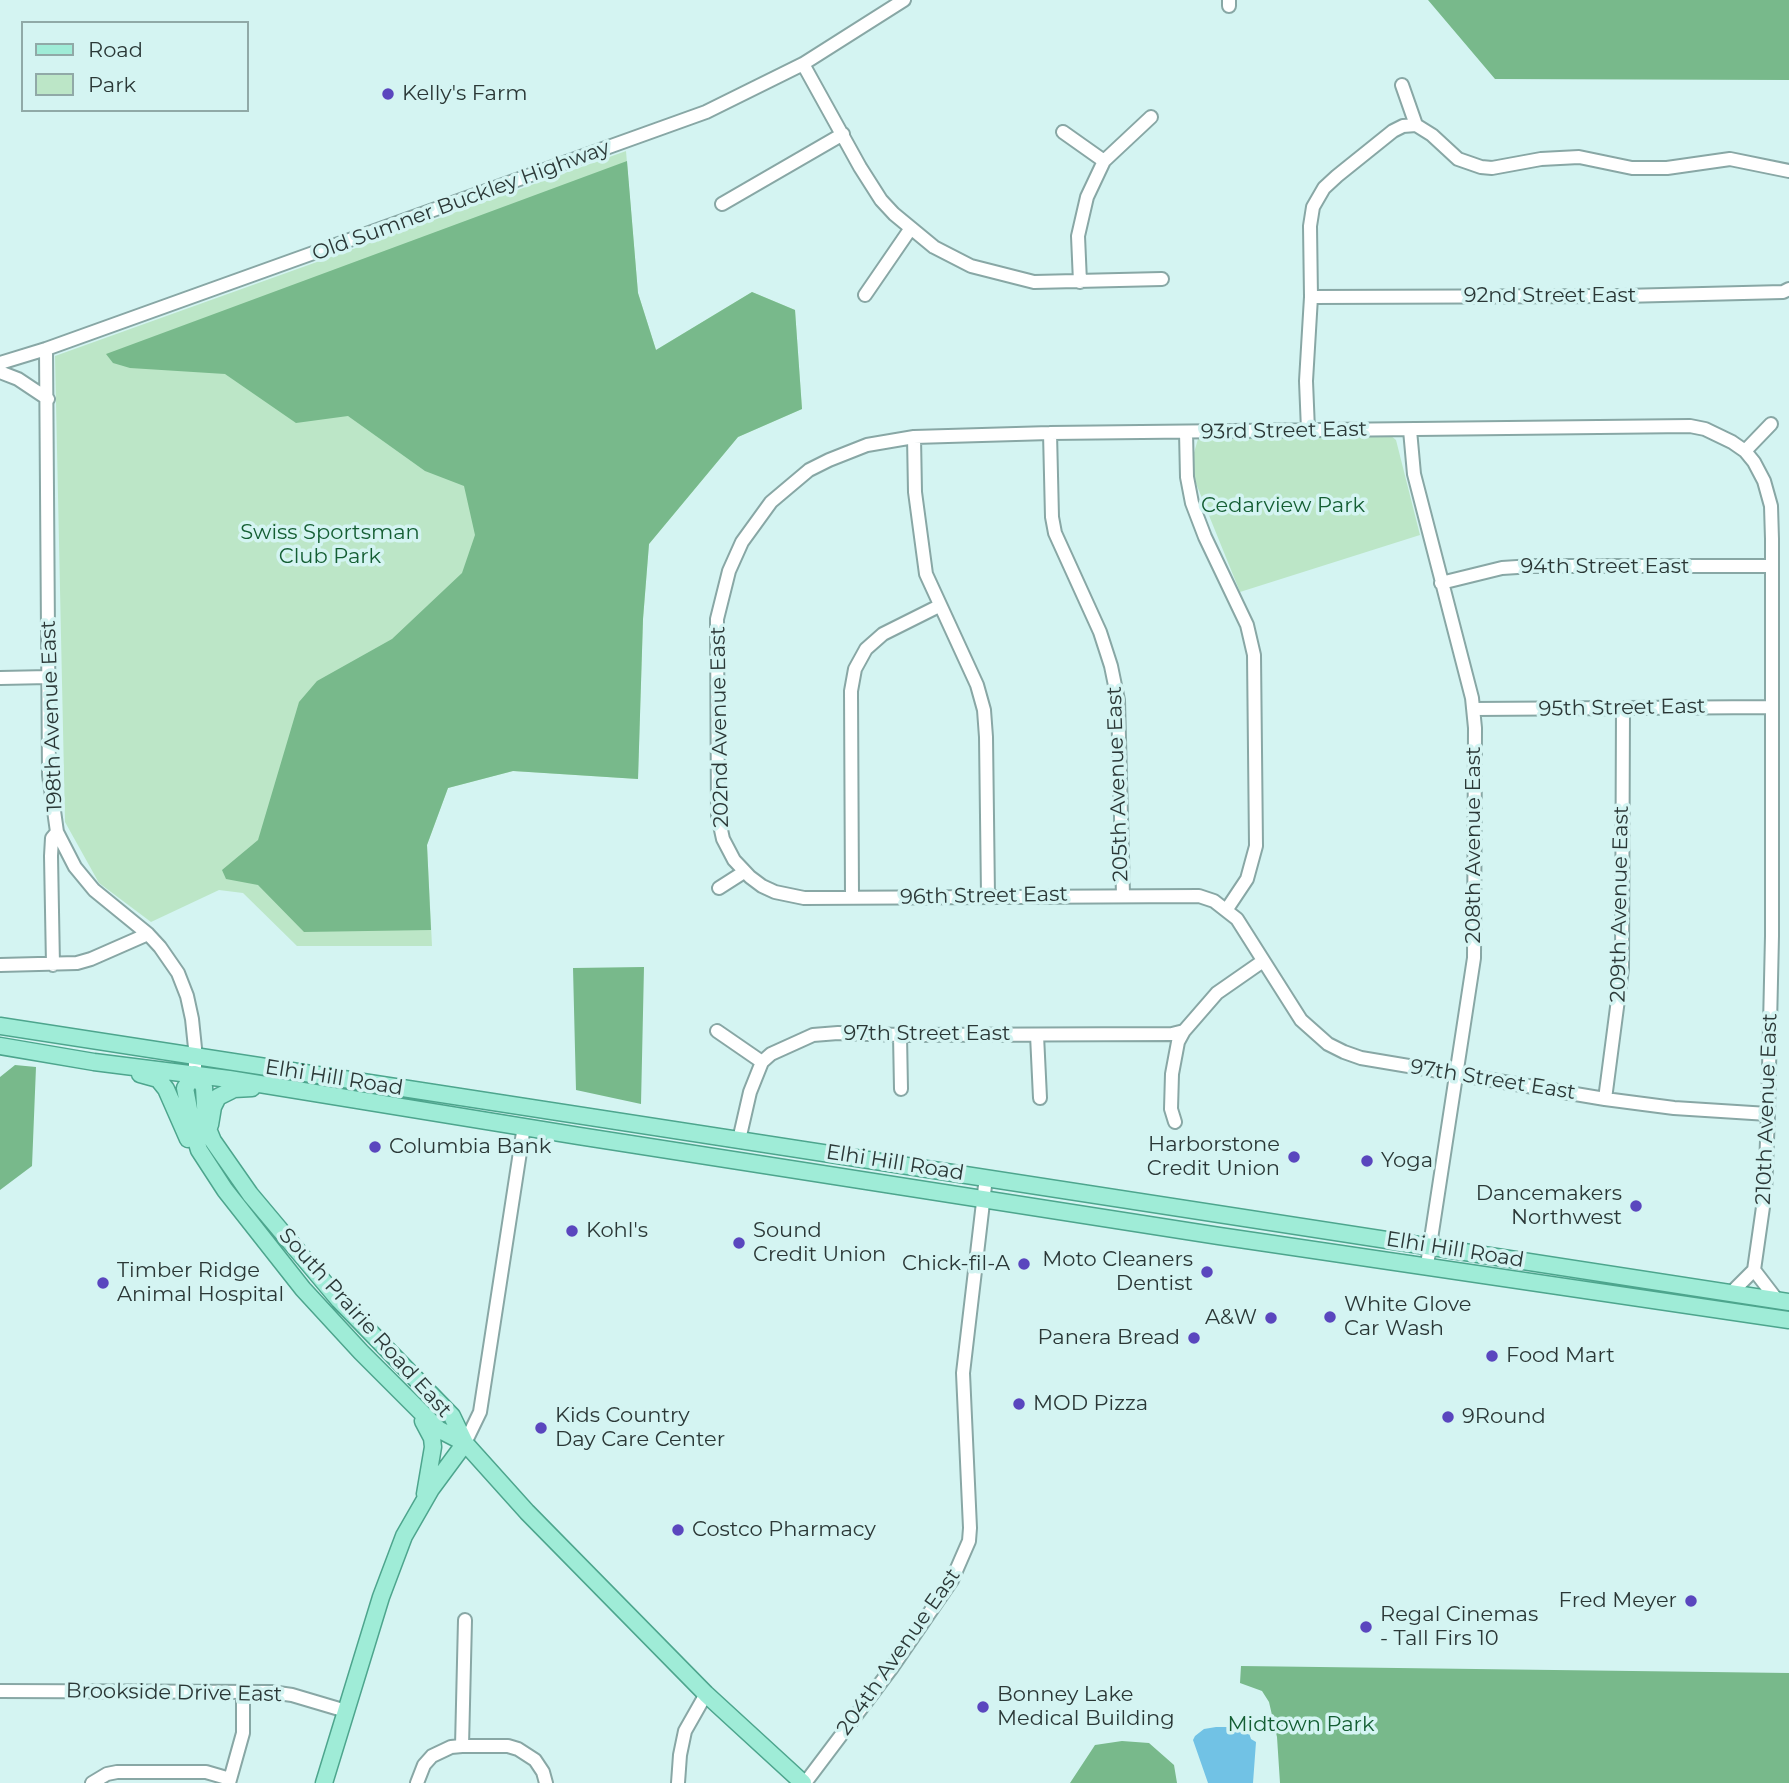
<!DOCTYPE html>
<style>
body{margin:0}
#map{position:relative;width:1789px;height:1783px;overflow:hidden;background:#d4f4f2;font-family:Montserrat,sans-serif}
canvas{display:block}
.legend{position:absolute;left:21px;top:21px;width:228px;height:91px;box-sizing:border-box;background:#d4f4f2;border:2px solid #90a9a7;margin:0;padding:9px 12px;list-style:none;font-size:21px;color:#2b3837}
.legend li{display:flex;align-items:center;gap:14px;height:35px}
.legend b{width:35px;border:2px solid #90a9a7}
</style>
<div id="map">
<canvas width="1789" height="1783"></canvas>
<ul class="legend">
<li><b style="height:9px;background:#9fecd7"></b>Road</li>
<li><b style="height:19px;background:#bce6c7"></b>Park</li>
</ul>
</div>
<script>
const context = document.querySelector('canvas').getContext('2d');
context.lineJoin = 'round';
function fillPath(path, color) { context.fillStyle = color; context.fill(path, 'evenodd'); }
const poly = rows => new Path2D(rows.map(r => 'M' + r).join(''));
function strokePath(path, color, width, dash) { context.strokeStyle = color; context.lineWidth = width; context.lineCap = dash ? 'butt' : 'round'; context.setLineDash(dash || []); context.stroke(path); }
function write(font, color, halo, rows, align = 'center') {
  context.font = font + ' Montserrat,sans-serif'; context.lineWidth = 7; context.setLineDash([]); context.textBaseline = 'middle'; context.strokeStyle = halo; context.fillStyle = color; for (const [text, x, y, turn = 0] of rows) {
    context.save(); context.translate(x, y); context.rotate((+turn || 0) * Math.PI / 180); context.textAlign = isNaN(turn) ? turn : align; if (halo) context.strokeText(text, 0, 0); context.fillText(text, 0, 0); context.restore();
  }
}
const green = poly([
 [626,151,638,293,656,350,752,292,795,310,802,409,738,437,649,544,643,619,638,779,513,771,448,788,427,845,432,946,297,946,243,893,219,890,151,922,99,883,65,822,55,356],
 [1390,435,1396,440,1420,535,1240,592,1193,476,1191,463,1198,439,1206,437]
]);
const forest = poly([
 [1428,0,1789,0,1789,80,1495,79],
 [627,161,638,293,656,350,752,292,795,310,802,409,738,437,649,544,643,619,638,779,513,771,448,788,427,845,431,930,304,932,258,885,226,879,222,870,258,840,299,702,317,681,392,639,462,573,475,535,464,486,425,471,348,416,296,423,225,374,130,368,113,363,106,354],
 [644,967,641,1104,576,1090,573,968],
 [15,1065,36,1067,32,1166,0,1190,0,1077],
 [1241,1666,1789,1673,1789,1783,1280,1783,1277,1737,1269,1702,1262,1691,1240,1683],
 [1122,1741,1149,1743,1174,1765,1177,1783,1070,1783,1095,1745]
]);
const water = poly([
 [1216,1727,1247,1727,1251,1739,1256,1742,1253,1783,1208,1783,1193,1740,1195,1736,1204,1729]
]);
const minor = poly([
 [1229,0,1229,6],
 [803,64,860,167,881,200,894,214,934,247,971,266,1034,282,1162,279],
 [1402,85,1416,125,1432,135,1458,159,1481,167,1492,168,1541,159,1579,157,1632,168,1667,168,1730,159,1789,171],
 [1063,132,1104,161],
 [722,204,843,134],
 [1080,282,1078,236,1087,197,1104,161,1151,117],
 [865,295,911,228],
 [1311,297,1623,296,1783,292,1789,289],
 [46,349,49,775,57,832,75,867,94,890,148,934,160,947,178,973,187,996,192,1019,195,1048,195,1074],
 [0,363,46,349,706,112,803,64,904,0],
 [0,372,18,379,48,399],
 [1308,430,1306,381,1311,297,1310,226,1313,207,1324,188,1337,176,1393,131,1403,126,1416,125],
 [1410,430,1414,474,1472,698,1475,728,1474,958,1427,1265],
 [1186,432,1187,477,1192,503,1205,537,1247,625,1254,655,1256,846,1247,879,1227,909],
 [1050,433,1052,517,1055,533,1100,632,1111,666,1118,700,1123,895],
 [914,437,915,492,926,574,977,685,984,710,986,737,988,896],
 [1745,451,1771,424],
 [1441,583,1502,568,1533,566,1771,566],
 [0,678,49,677],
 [1474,709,1770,707],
 [719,888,744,872],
 [852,897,851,691,855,669,866,649,883,634,939,606],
 [0,965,77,963,91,959,148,934],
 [53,965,51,856,52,838,57,832],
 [717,1031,762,1062],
 [900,1035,901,1089],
 [1037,1035,1040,1098],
 [1605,1099,1622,969,1623,708],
 [1175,1122,1171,1109,1172,1074,1178,1042,1184,1031,1217,993,1263,961],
 [739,1140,750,1092,762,1062,771,1054,813,1035,838,1033,900,1035,1172,1034,1184,1031],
 [1754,1270,1765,1193,1768,1114,1772,936,1772,539,1771,506,1764,481,1754,462,1745,451,1732,442,1705,429,1690,426,1050,433,914,437,867,445,829,460,809,470,771,502,742,542,729,571,717,619,718,816,723,839,734,860,750,877,762,886,775,892,804,898,1199,896,1214,901,1237,919,1301,1020,1328,1044,1344,1052,1361,1058,1605,1099,1674,1108,1768,1114],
 [1731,1293,1754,1270,1777,1300],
 [465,1443,480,1412,524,1126],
 [0,1691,271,1692,292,1695,346,1711],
 [462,1746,465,1620],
 [92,1783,107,1774,117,1772,206,1772,230,1779],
 [229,1783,243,1733,243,1692],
 [417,1783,424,1765,432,1756,451,1747,462,1746,508,1746,518,1749,535,1760,543,1772,546,1783],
 [678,1783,680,1755,685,1731,706,1694],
 [805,1783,891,1669,952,1580,969,1541,970,1528,963,1373,986,1177]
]);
const major = poly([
 [0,1026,1789,1302],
 [0,1046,94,1062,229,1079,579,1136,1219,1236,1789,1320],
 [140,1074,158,1079,166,1089,188,1139],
 [195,1074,204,1087,206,1124,213,1141,250,1194,339,1300,452,1416,465,1443,527,1512,706,1694,803,1783],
 [195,1074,185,1088,193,1130,199,1150,225,1190,303,1289,361,1352,438,1429,465,1443],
 [210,1125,213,1107,218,1097,234,1089,252,1088],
 [423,1421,432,1438,433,1447,425,1494],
 [324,1783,381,1597,404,1536,431,1489,465,1443]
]);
const markers = [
 [388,94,7,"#5a46be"],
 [375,1147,7,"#5a46be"],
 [1294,1157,7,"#5a46be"],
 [1367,1161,7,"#5a46be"],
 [1636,1206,7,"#5a46be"],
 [572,1231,7,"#5a46be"],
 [739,1243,7,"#5a46be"],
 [1024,1264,7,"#5a46be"],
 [1207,1272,7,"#5a46be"],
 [103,1283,7,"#5a46be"],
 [1330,1317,7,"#5a46be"],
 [1271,1318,7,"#5a46be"],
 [1194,1338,7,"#5a46be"],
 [1492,1356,7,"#5a46be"],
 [1019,1404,7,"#5a46be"],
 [1448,1417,7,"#5a46be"],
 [541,1428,7,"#5a46be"],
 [678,1530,7,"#5a46be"],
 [1691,1601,7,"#5a46be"],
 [1366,1627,7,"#5a46be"],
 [983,1707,7,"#5a46be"]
];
const poiNames = [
 ["Kelly's Farm",402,94],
 ["Harborstone",1280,1145,"right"],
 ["Credit Union",1280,1169,"right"],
 ["Columbia Bank",389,1147],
 ["Yoga",1381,1161],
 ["Dancemakers",1622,1194,"right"],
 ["Northwest",1622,1218,"right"],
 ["Kohl's",586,1231],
 ["Sound",753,1231],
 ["Credit Union",753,1255],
 ["Moto Cleaners",1193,1260,"right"],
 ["Dentist",1193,1284,"right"],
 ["Chick-fil-A",1010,1264,"right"],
 ["Timber Ridge",117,1271],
 ["Animal Hospital",117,1295],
 ["White Glove",1344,1305],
 ["Car Wash",1344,1329],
 ["A&W",1257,1318,"right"],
 ["Panera Bread",1180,1338,"right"],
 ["Food Mart",1506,1356],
 ["MOD Pizza",1033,1404],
 ["Kids Country",555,1416],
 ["Day Care Center",555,1440],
 ["9Round",1462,1417],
 ["Costco Pharmacy",692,1530],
 ["Fred Meyer",1677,1601,"right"],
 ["Regal Cinemas",1380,1615],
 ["- Tall Firs 10",1380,1639],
 ["Bonney Lake",997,1695],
 ["Medical Building",997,1719]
];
const streetNames = [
 ["Old Sumner Buckley Highway",461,201,-20],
 ["92nd Street East",1550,296],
 ["93rd Street East",1284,431,-1],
 ["94th Street East",1605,567],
 ["95th Street East",1622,708,-1],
 ["198th Avenue East",52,716,-92],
 ["202nd Avenue East",720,727,-91],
 ["205th Avenue East",1118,784,-92],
 ["208th Avenue East",1474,845,-90],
 ["96th Street East",984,896,-1],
 ["209th Avenue East",1620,904,-89],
 ["97th Street East",927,1034],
 ["Elhi Hill Road",334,1078,9],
 ["97th Street East",1493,1080,9],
 ["210th Avenue East",1767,1109,-88],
 ["Elhi Hill Road",895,1163,9],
 ["Elhi Hill Road",1455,1250,9],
 ["South Prairie Road East",365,1323,48],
 ["204th Avenue East",899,1652,-55],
 ["Brookside Drive East",174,1693,1]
];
const parkNames = [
 ["Cedarview Park",1283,506],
 ["Swiss Sportsman",330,533],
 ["Club Park",330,557],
 ["Midtown Park",1301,1725]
];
fillPath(green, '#bce6c7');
fillPath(forest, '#78b98b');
fillPath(water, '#71c2e5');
strokePath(minor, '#88a7a5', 16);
strokePath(major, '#4da58d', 19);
strokePath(minor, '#fff', 12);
strokePath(major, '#9fecd7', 16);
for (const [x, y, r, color] of markers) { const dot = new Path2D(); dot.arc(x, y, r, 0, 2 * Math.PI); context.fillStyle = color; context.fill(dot); strokePath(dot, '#d4f4f2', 2.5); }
write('21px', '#2b3837', '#d4f4f2', poiNames, 'left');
write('21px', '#2b3837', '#d4f4f2', streetNames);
write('21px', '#145e33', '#d4f4f2', parkNames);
</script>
